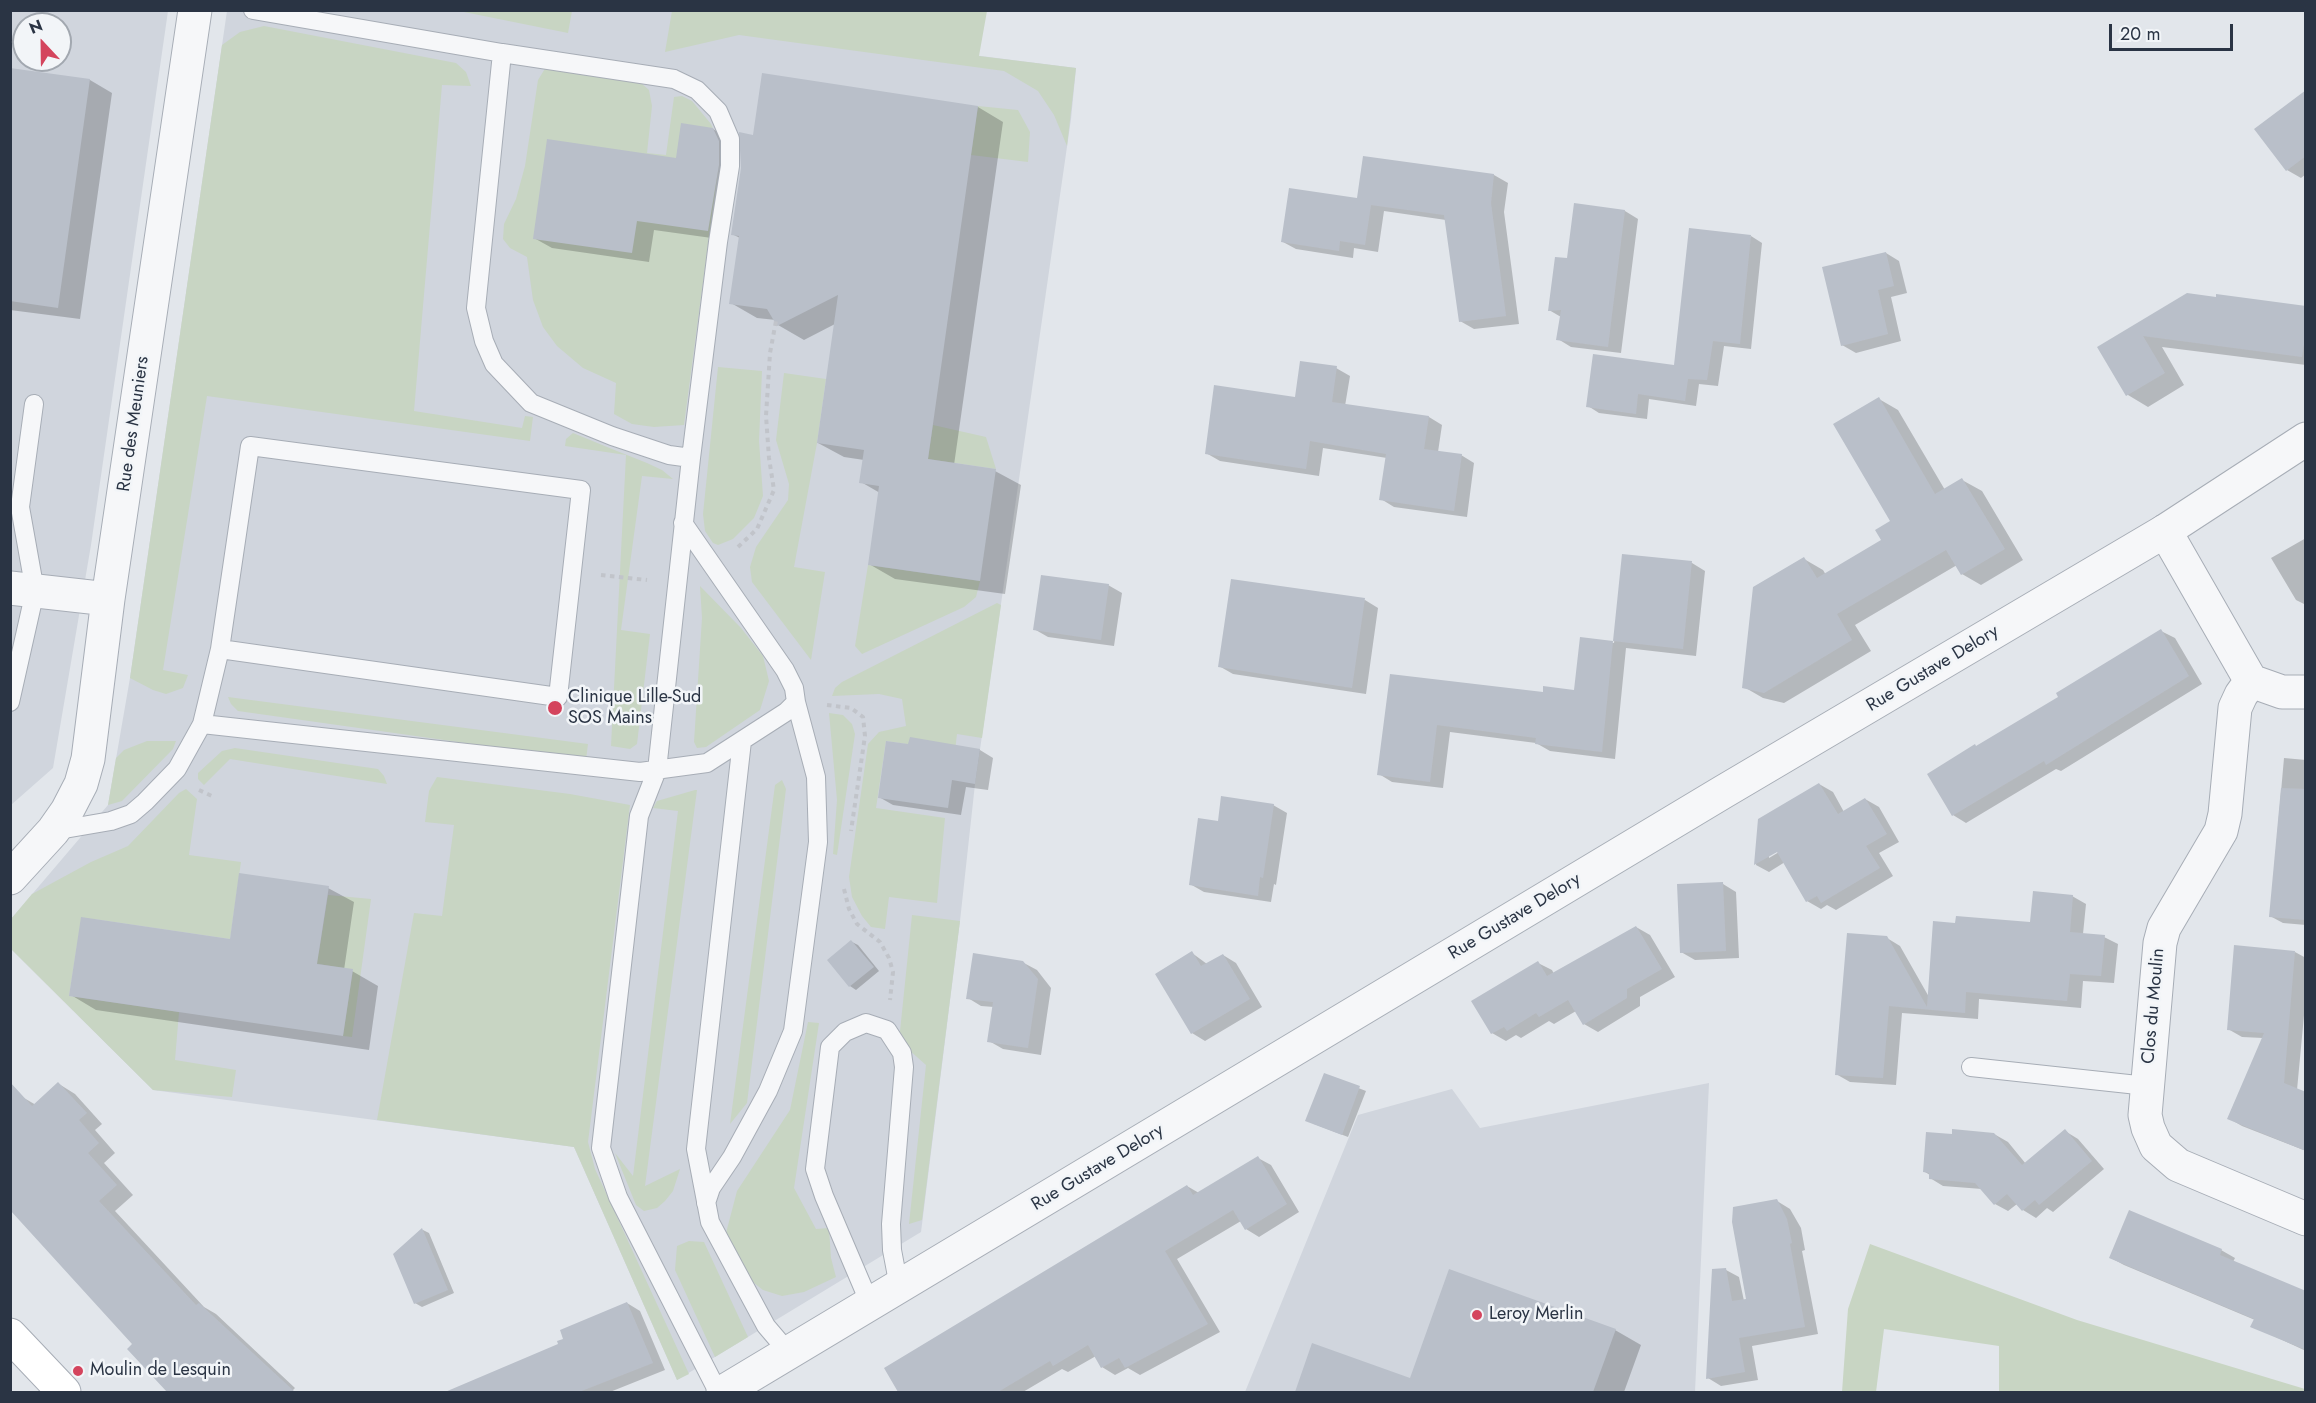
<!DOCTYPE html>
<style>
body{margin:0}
#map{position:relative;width:2316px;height:1403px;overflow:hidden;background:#e2e6eb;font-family:Jost,sans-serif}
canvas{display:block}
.frame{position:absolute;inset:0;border:12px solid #2a3444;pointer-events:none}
.north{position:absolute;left:12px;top:12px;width:60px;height:60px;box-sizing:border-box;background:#f2f5f8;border:2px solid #a2a8b0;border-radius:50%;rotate:338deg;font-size:16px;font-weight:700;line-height:24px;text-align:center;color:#2a3444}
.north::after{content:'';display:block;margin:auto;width:21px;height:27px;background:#d4445d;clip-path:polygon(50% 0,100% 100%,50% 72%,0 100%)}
.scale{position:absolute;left:2109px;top:24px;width:124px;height:27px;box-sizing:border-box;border:3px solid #2a3444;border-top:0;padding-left:8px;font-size:18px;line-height:21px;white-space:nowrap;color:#2a3444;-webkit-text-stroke:4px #f2f5f8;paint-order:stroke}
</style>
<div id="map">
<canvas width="2316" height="1403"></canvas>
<div class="frame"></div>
<div class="north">N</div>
<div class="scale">20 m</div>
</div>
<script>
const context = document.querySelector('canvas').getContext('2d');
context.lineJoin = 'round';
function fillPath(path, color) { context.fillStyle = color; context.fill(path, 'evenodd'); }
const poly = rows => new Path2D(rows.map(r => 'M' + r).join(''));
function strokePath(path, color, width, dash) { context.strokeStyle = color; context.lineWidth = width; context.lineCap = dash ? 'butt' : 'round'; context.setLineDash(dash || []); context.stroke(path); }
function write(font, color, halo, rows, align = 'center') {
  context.font = font + ' Jost,sans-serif'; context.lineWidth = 5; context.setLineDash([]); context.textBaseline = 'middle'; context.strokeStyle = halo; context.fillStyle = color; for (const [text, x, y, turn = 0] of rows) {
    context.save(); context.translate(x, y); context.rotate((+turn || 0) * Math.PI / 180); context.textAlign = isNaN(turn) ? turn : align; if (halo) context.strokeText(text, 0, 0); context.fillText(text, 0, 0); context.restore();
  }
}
const built = poly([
 [11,11,168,11,91,545,53,768,11,805],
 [24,24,60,24,60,60,24,60],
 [227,11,680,11,679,18,1076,68,1071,119,975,784,960,921,921,1232,677,1380,574,1147,153,1090,11,949,11,919,108,805,130,678],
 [1709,1083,1695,1392,1245,1392,1358,1115,1452,1089,1480,1128]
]);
const green = poly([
 [459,11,572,11,568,33],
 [672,11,987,11,979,56,1076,68,1067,146,1054,115,1038,91,1004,71,739,35,665,52],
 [264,26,456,63,466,72,471,86,442,85,414,411,522,428,525,416,533,417,530,441,207,396,163,670,188,675,183,688,166,694,153,690,130,678,222,45,240,32],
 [546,67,641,83,649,90,652,106,647,153,666,155,674,97,682,96,692,101,711,124,717,138,719,162,684,425,654,427,632,424,614,414,616,383,583,368,557,346,543,327,533,300,527,257,510,248,503,239,504,224,516,199,525,166,538,80],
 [978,106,1018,110,1030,132,1028,162,971,155],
 [718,367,762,371,759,441,763,496,754,518,733,539,718,545,713,543,705,531,703,514],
 [784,373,826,379,817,443,794,567,825,572,811,660,752,582,750,567,756,547,788,500,789,484,776,440],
 [933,425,986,437,996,469,928,459],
 [573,433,612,449,647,463,662,470,673,479,642,476,621,630,650,634,637,744,630,749,611,746,626,455,565,446,566,439],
 [868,565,980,581,976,597,964,607,862,654,855,646],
 [700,586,741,628,763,656,769,681,760,710,706,747,697,748,694,742,702,618],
 [997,603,1001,605,982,738,957,734,955,751,886,741,876,808,945,818,937,903,889,897,885,929,871,927,862,916,852,897,849,877,868,744,879,732,906,726,902,699,879,694,832,696,835,688,842,682],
 [228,697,588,744,586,760,238,711,231,704],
 [829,713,843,715,852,724,855,734,837,855,833,854,837,800],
 [147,741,176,741,173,749,122,801,108,805,116,758,124,750],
 [235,748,378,769,384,776,387,784,230,759,204,785,198,779,198,773,222,751],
 [437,777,570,794,630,805,588,1142,595,1169,689,1374,677,1380,574,1147,377,1120,414,913,442,916,454,825,425,822,429,791],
 [782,780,786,789,747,1103,730,1124,775,785],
 [186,789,197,799,189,855,241,862,230,939,94,919,84,944,77,945,69,996,179,1012,175,1060,236,1070,232,1097,153,1090,11,949,11,919,32,894,91,862,128,846,179,793],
 [695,790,697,790,645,1186,680,1169,673,1191,665,1201,657,1208,644,1211,636,1205,615,1153,633,1176,678,811,653,808,657,801],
 [328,895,371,899,352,1037,343,1036,353,970,314,963,319,952],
 [912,915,960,921,922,1220,909,1224,926,1065,899,1041],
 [808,1022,819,1023,794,1188,816,1229,829,1228,831,1258,836,1277,804,1292,782,1296,763,1290,754,1283,739,1264,726,1233,737,1191,790,1110],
 [689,1241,704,1242,748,1337,715,1357,675,1270,677,1246],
 [1870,1244,2077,1320,2305,1389,2305,1392,1999,1392,1999,1346,1884,1329,1876,1392,1842,1392,1848,1309]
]);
const shadow = poly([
 [10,69,90,80,112,93,80,319,10,310],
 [2306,92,2306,174,2301,178,2287,170],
 [978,107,1003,122,954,465,995,471,1021,485,1005,594,895,579,869,564,880,493,861,482,864,460,844,457,818,443,835,324,804,340,778,325,776,320,757,318,731,303,740,238,732,234,755,136],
 [713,129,731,140,726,240,654,230,649,262,552,248,534,238,678,159],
 [1364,158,1494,175,1508,183,1504,212,1519,324,1474,329,1460,321,1446,220,1384,211,1378,252,1354,248,1353,258,1296,249,1283,242,1358,199],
 [1576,204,1625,211,1638,219,1621,353,1571,347,1558,339,1561,317,1549,310,1568,259],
 [1751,236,1762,243,1751,349,1724,346,1718,386,1699,384,1696,406,1649,399,1647,419,1599,413,1588,406,1676,366],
 [1886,253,1899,261,1907,293,1891,297,1901,341,1856,353,1842,345],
 [2187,295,2306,307,2306,365,2162,347,2184,385,2148,407,2128,395,2099,347],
 [1336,368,1350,376,1345,406,1429,417,1442,425,1438,452,1461,455,1474,463,1467,517,1394,507,1381,499,1387,458,1323,448,1319,476,1220,461,1206,453,1296,398],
 [1879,399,1898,410,1945,490,1962,480,1982,491,2023,560,1981,585,1962,574,1957,565,1855,625,1871,651,1784,703,1763,698,1744,687,1804,559,1823,570,1826,575,1883,540,1892,522],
 [2306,538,2306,605,2296,600,2271,558],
 [1623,556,1692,563,1705,571,1696,656,1626,648,1615,759,1550,751,1536,743,1450,732,1443,788,1392,782,1379,774,1391,676,1544,694,1575,692,1582,639,1614,643],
 [1108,585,1122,593,1114,646,1048,637,1034,629],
 [1365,600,1378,608,1366,694,1233,674,1219,666],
 [2161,631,2175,638,2202,684,2061,771,2056,769,1966,823,1953,815,1977,747,2060,697],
 [980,750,993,758,988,790,966,787,961,815,893,805,879,797],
 [2284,758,2306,760,2306,925,2283,923,2270,916],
 [1819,784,1833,792,1844,812,1865,799,1879,807,1899,842,1879,853,1893,876,1836,910,1827,905,1821,909,1807,901,1785,862,1769,872,1756,865,1759,820],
 [1784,849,1769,858,1769,855],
 [1273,805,1287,813,1276,885,1274,884,1271,902,1204,892,1190,884,1219,823],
 [1723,884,1736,892,1739,958,1695,960,1681,952],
 [328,888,354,902,344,970,352,971,378,986,369,1050,96,1010,71,995,231,940],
 [2072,896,2086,904,2083,934,2104,937,2118,944,2114,983,2083,981,2081,1008,1979,999,1978,1019,1902,1013,1896,1085,1850,1082,1836,1074,1887,938,1900,946,1929,997,1957,924,2031,924],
 [1636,927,1650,935,1675,977,1640,997,1640,1006,1598,1032,1584,1024,1576,1011,1554,1024,1549,1021,1521,1038,1516,1035,1506,1041,1492,1033,1538,963,1552,970,1554,974],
 [852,942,858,945,879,971,856,990,850,986],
 [2295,952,2306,958,2306,994,2297,1090,2306,1093,2306,1151,2242,1126,2228,1118,2263,1038,2242,1037,2228,1029],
 [1192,953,1207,964,1223,955,1236,963,1262,1007,1205,1041,1192,1033],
 [1022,962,1037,970,1051,988,1041,1055,1003,1049,989,1041,994,1007,981,1006,968,998],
 [1325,1075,1366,1091,1348,1137,1314,1124],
 [59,1084,75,1094,102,1124,95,1130,115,1153,104,1163,133,1195,115,1211,204,1307,216,1314,295,1388,292,1391,293,1392,169,1392,130,1349,134,1344,24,1098,36,1105],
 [2065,1131,2078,1139,2104,1169,2053,1212,2047,1208,2036,1218,2023,1210,2017,1204,2008,1211,1995,1204,1982,1189,1943,1186,1930,1178,1930,1175,1925,1172,1953,1136,1994,1134,2008,1142,2026,1164],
 [1258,1158,1271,1165,1299,1212,1259,1237,1246,1229,1241,1221,1177,1259,1220,1332,1140,1375,1128,1368,1115,1375,1102,1367,1096,1356,1068,1372,1062,1369,1023,1392,900,1392,886,1369,1187,1186,1199,1193],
 [1777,1201,1790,1209,1801,1228,1805,1250,1802,1251,1818,1334,1752,1346,1758,1380,1721,1386,1708,1378,1726,1270,1739,1277,1744,1301,1748,1300],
 [423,1230,429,1233,454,1293,422,1307,415,1303],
 [2221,1250,2235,1258,2233,1262,2306,1293,2306,1351,2252,1326,2255,1320,2124,1265,2111,1258],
 [627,1303,640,1311,665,1370,610,1392,452,1392,560,1345],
 [1615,1330,1641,1345,1624,1392,1296,1392,1313,1345,1410,1380]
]);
const building = poly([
 [10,68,90,79,58,308,10,301],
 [762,73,978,106,928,459,996,469,980,581,868,565,879,486,859,483,864,450,817,443,838,295,777,326,767,309,729,304,739,236,731,235,741,168,739,132,753,135],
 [2306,90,2306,156,2286,171,2254,129],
 [681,123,713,128,719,141,719,165,708,231,637,221,632,253,533,239,547,139,676,158],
 [1363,156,1494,174,1491,203,1506,316,1459,322,1444,215,1371,205,1365,245,1340,241,1339,251,1281,242,1289,188,1357,198],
 [1574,203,1625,210,1608,347,1556,340,1561,310,1548,311,1555,257,1567,258],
 [1689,228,1751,235,1740,344,1713,341,1707,380,1688,379,1685,401,1638,394,1636,414,1586,407,1593,354,1674,365],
 [1886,252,1894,286,1878,290,1888,334,1841,346,1822,267],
 [2187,293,2216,297,2216,294,2306,306,2306,331,2302,357,2143,336,2165,373,2126,396,2097,347],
 [1300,361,1337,366,1332,402,1429,416,1424,449,1462,454,1454,511,1379,500,1386,454,1310,441,1306,469,1205,454,1214,385,1295,397],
 [1879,397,1935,494,1962,478,2005,549,1961,575,1946,550,1837,614,1852,640,1764,693,1742,688,1753,587,1804,557,1817,578,1881,540,1875,530,1890,521,1833,424],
 [1622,554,1692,561,1683,649,1613,641],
 [1041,575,1109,584,1101,640,1033,630],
 [1231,579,1365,598,1352,688,1218,667],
 [2161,629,2189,676,2046,765,2044,761,1952,816,1927,774,1975,744,1976,746,2058,697,2056,693],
 [1580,637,1613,641,1602,752,1535,744,1536,738,1437,725,1430,782,1377,775,1390,674,1543,692,1543,686,1574,690],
 [910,737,980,749,975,784,952,780,948,808,878,798,886,741,908,744],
 [1819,783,1838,814,1865,798,1887,834,1866,846,1880,868,1821,903,1817,896,1806,902,1777,852,1754,865,1758,819],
 [2281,788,2306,789,2306,920,2269,917],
 [1221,796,1274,804,1263,878,1260,877,1258,896,1189,885,1198,818,1218,821],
 [239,873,329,886,317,964,353,969,343,1036,69,996,81,917,230,939],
 [1723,882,1726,951,1680,953,1677,884],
 [2033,891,2073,895,2070,932,2105,935,2101,976,2070,974,2067,1001,1966,992,1965,1013,1889,1006,1883,1078,1835,1075,1847,933,1887,936,1927,1007,1933,921,1955,923,1956,916,2030,922],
 [1636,926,1662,969,1627,989,1627,998,1583,1025,1568,1000,1539,1017,1536,1013,1507,1031,1504,1027,1491,1034,1471,1001,1538,961,1547,976],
 [851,940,874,967,849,987,827,960],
 [2234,945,2295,951,2284,1083,2306,1092,2306,1151,2227,1119,2264,1033,2227,1030],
 [1192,951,1201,966,1223,954,1250,999,1191,1034,1155,974],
 [973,953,1023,961,1038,979,1028,1048,987,1042,993,1002,966,999],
 [1324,1073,1360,1086,1342,1135,1305,1121],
 [10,1082,32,1106,58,1082,87,1113,79,1120,99,1143,88,1153,117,1185,99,1201,196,1305,199,1303,295,1392,167,1392,127,1349,132,1344,10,1210],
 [1952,1129,1994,1133,2022,1165,2065,1129,2092,1161,2039,1205,2035,1200,2022,1211,2007,1194,1994,1205,1975,1183,1929,1179,1929,1173,1923,1172,1926,1132,1952,1134],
 [1258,1156,1287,1204,1245,1230,1233,1210,1165,1251,1208,1324,1125,1368,1119,1358,1101,1368,1088,1345,1053,1366,1050,1361,998,1392,898,1392,884,1368,1187,1185,1193,1195],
 [1777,1199,1787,1219,1792,1243,1790,1244,1805,1327,1739,1338,1745,1372,1706,1379,1712,1269,1726,1268,1732,1301,1746,1299,1732,1222,1733,1207],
 [2129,1210,2222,1249,2220,1255,2306,1291,2306,1350,2250,1327,2254,1319,2109,1258],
 [422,1228,448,1290,414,1304,393,1254],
 [1449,1269,1616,1329,1593,1392,1295,1392,1312,1343,1410,1378],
 [627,1302,653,1363,579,1392,445,1392,558,1344,557,1341,563,1339,560,1330]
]);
const path = poly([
 [738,547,757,529,774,490,769,458,766,416,770,353,776,321],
 [601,575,647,580],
 [827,705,851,708,863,717,865,736,851,831],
 [199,790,214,797],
 [844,889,849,909,857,924,880,942,889,958,893,972,890,1000]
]);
const service = poly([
 [253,10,502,53,476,308,484,341,494,364,531,403,612,436,669,455,691,458],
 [502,53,674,79,697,90,718,111,730,139,730,166,718,242,691,458,657,770,639,816,601,1148,618,1197,718,1392],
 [10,702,35,591,20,507,34,404],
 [202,724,640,772,707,763,786,712,796,702,794,688,785,670,683,523],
 [742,741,696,1149,710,1222,766,1326,789,1353],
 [53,831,111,821,131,814,145,802,177,769,202,724,220,649,250,446,581,490,558,697,220,649],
 [1971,1067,2147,1086],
 [706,1203,711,1188,732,1157,768,1091,793,1031,818,842,816,777,796,702],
 [870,1304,824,1196,815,1169,830,1047,845,1032,866,1023,887,1030,902,1053,904,1067,891,1224,892,1250,899,1287]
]);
const minor = poly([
 [2165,531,2251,681,2282,692,2306,692],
 [10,588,108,599],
 [2251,681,2241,695,2235,708,2225,814,2221,831,2164,928,2160,943,2145,1115,2148,1128,2156,1146,2178,1165,2306,1219],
 [10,878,53,831,67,811,81,784,88,759,108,599,195,10]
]);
const tertiary = poly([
 [723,1392,1723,792,2165,531,2306,439]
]);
const secondary = poly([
 [10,1335,64,1392]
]);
const markers = [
 [555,708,8,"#d4445d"],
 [1477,1315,6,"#d4445d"],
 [78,1371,6,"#d4445d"]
];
const streetNames = [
 ["Rue des Meuniers",134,424,-82],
 ["Rue Gustave Delory",1933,669,-31],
 ["Rue Gustave Delory",1515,917,-31],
 ["Clos du Moulin",2154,1006,-85],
 ["Rue Gustave Delory",1098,1168,-31]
];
const poiNames = [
 ["Clinique Lille-Sud",568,698],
 ["SOS Mains",568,719],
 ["Leroy Merlin",1489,1315],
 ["Moulin de Lesquin",90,1371]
];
fillPath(built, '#d0d5dd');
fillPath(green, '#c8d5c3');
fillPath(shadow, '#0003');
fillPath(building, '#b9bfc9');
strokePath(service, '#a7adb6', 20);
strokePath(minor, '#a7adb6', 35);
strokePath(tertiary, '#a7adb6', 35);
strokePath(secondary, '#a7adb6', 35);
strokePath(path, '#c1c4ca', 4, [4.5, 4.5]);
strokePath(service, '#f6f7f9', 18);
strokePath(minor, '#f6f7f9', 33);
strokePath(tertiary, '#f6f7f9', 33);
strokePath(secondary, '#fff', 33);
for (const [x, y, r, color] of markers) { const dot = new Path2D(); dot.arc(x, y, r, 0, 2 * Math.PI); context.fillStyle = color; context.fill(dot); strokePath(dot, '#f2f5f8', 2); }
write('18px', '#2a3444', '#f2f5f8', streetNames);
write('18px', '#2a3444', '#f2f5f8', poiNames, 'left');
</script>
